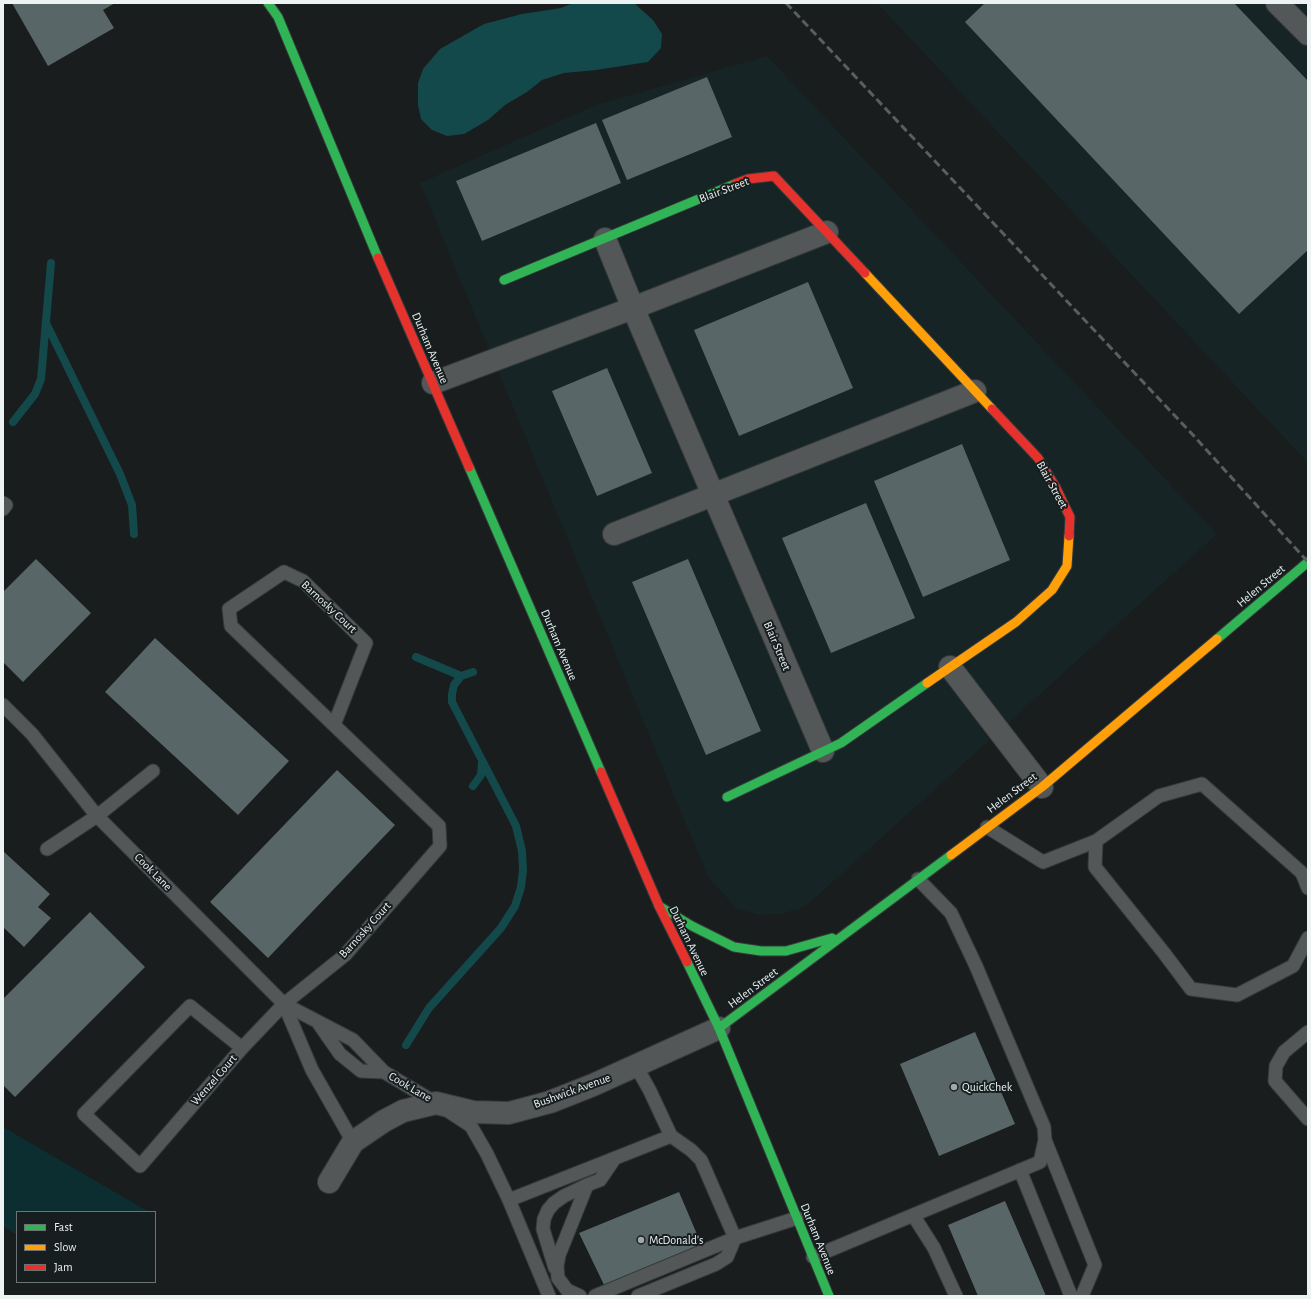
<!DOCTYPE html>
<style>
body{margin:0}
#map{position:relative;width:1311px;height:1299px;overflow:hidden;background:#191d1d;font-family:"Alegreya Sans",sans-serif}
canvas{display:block}
.frame{position:absolute;inset:0;border:4px solid #edf2f2;pointer-events:none}
.legend{position:absolute;left:16px;top:1211px;width:140px;height:72px;box-sizing:border-box;background:#171e1f;border:1px solid #6d7373;margin:0;padding:5px 7px;list-style:none;font-size:12px;color:#edf2f2}
.legend li{display:flex;align-items:center;gap:8px;height:20px}
.legend b{width:20px;border:1px solid #6d7373}
</style>
<div id="map">
<canvas width="1311" height="1299"></canvas>
<div class="frame"></div>
<ul class="legend">
<li><b style="height:5px;background:#30b455"></b>Fast</li>
<li><b style="height:5px;background:#ff9f0a"></b>Slow</li>
<li><b style="height:5px;background:#e5322d"></b>Jam</li>
</ul>
</div>
<script>
const context = document.querySelector('canvas').getContext('2d');
context.lineJoin = 'round';
function fillPath(path, color) { context.fillStyle = color; context.fill(path, 'evenodd'); }
const poly = rows => new Path2D(rows.map(r => 'M' + r).join(''));
function strokePath(path, color, width, dash) { context.strokeStyle = color; context.lineWidth = width; context.lineCap = dash ? 'butt' : 'round'; context.setLineDash(dash || []); context.stroke(path); }
function write(font, color, halo, rows, align = 'center') {
  context.font = font + ' "Alegreya Sans",sans-serif'; context.lineWidth = 4; context.setLineDash([]); context.textBaseline = 'middle'; context.strokeStyle = halo; context.fillStyle = color; for (const [text, x, y, turn = 0] of rows) {
    context.save(); context.translate(x, y); context.rotate((+turn || 0) * Math.PI / 180); context.textAlign = isNaN(turn) ? turn : align; if (halo) context.strokeText(text, 0, 0); context.fillText(text, 0, 0); context.restore();
  }
}
const built = poly([
 [877,3,1308,3,1308,463],
 [767,56,1217,534,805,907,780,914,759,915,736,908,708,877,420,183,596,105]
]);
const green = poly([
 [3,1127,149,1212,17,1212,17,1235,3,1226]
]);
const water = poly([
 [573,3,634,3,653,20,662,34,661,48,648,62,596,70,564,73,542,80,527,92,505,105,488,120,464,134,447,136,432,130,421,119,418,105,418,83,423,69,440,49,484,24,522,14,561,8]
]);
const stream = poly([
 [46,323,120,474,132,505,134,534],
 [13,422,35,394,41,379,51,263],
 [416,657,461,676,473,672],
 [473,786,481,775,482,762],
 [406,1045,429,1008,501,928,515,906,521,887,523,870,522,851,516,826,452,702,452,694,454,685,461,676]
]);
const building = poly([
 [12,3,115,3,103,10,114,28,48,66],
 [985,3,1234,3,1308,81,1308,250,1239,314,965,22],
 [707,77,732,137,627,180,602,120],
 [596,123,621,183,482,241,456,181],
 [808,282,853,388,739,436,694,330],
 [607,368,652,473,597,496,552,391],
 [962,444,1010,560,923,597,874,481],
 [866,503,915,618,831,653,782,538],
 [36,559,91,613,23,682,3,662,3,592],
 [688,559,761,731,706,755,632,582],
 [155,638,289,761,238,815,105,692],
 [337,770,395,825,268,958,210,902],
 [3,851,50,894,38,907,51,918,24,947,3,927],
 [90,912,145,967,15,1097,3,1085,3,999],
 [975,1032,1015,1124,939,1156,900,1064],
 [679,1192,702,1246,606,1289,579,1233],
 [1005,1201,1046,1296,978,1296,948,1225]
]);
const lane = poly([
 [3,503,6,505,3,509],
 [3,705,32,734,97,816,284,1004,353,1040,384,1072,436,1103,471,1126,487,1154,509,1200],
 [987,827,1043,862,1096,841,1159,796,1202,784,1302,873,1308,888],
 [1096,841,1095,867,1164,953,1191,989,1237,995,1293,966,1308,938],
 [47,849,97,816,153,771],
 [284,1004,312,1070,353,1142],
 [319,1024,340,1054,361,1071,384,1072],
 [1308,1032,1284,1052,1276,1066,1275,1081,1308,1119],
 [242,1048,190,1006,84,1114,140,1166,242,1048,284,1004,345,955,440,846,439,826,231,626,229,609,284,572,303,581,366,643,334,725],
 [636,1066,650,1091,671,1136],
 [1045,1140,1095,1265,1082,1296],
 [1020,1170,1071,1296],
 [913,1215,934,1248,956,1296],
 [813,1257,1040,1162,1045,1140,1044,1127,976,966,951,913,918,879],
 [555,1268,543,1229,544,1219,548,1210,554,1203,564,1196,587,1185],
 [549,1296,509,1200,671,1136,691,1150,701,1160,735,1238,727,1257,716,1264,638,1296],
 [580,1296,567,1290,558,1278,557,1266,559,1255,587,1185,600,1180,615,1158],
 [595,1296,735,1238,797,1218]
]);
const street = poly([
 [1277,3,1308,34],
 [605,239,633,308,823,751],
 [433,383,633,308,827,232],
 [614,534,975,391],
 [950,667,1042,787],
 [329,1182,353,1142,384,1121,403,1111,436,1103,473,1112,509,1113,550,1102,593,1085,719,1028]
]);
const fast = poly([
 [268,3,278,17,378,258],
 [504,280,735,184],
 [469,467,601,772],
 [1217,639,1308,562],
 [727,797,841,743,927,683],
 [659,906,692,926,734,947,761,951,786,951,832,938],
 [687,962,719,1028,829,1296],
 [719,1028,951,855]
]);
const slow = poly([
 [865,273,992,409],
 [927,683,1016,622,1052,590,1067,566,1069,536],
 [951,855,1042,787,1217,639]
]);
const jam = poly([
 [735,184,748,179,774,176,865,273],
 [378,258,469,467],
 [992,409,1038,458,1055,486,1070,517,1069,536],
 [601,772,659,906,687,962]
]);
const rail = poly([
 [786,3,1193,435,1308,562]
]);
const markers = [
 [954,1087,4,"#a3a7a7"],
 [641,1240,4,"#a3a7a7"]
];
const streetNames = [
 ["Blair Street",724,190,-21],
 ["Durham Avenue",430,348,67],
 ["Blair Street",1052,485,61],
 ["Helen Street",1261,586,-40],
 ["Barnosky Court",329,607,43],
 ["Durham Avenue",559,645,67],
 ["Blair Street",777,646,67],
 ["Helen Street",1012,793,-37],
 ["Cook Lane",153,872,45],
 ["Barnosky Court",365,930,-48],
 ["Durham Avenue",689,941,64],
 ["Helen Street",753,988,-37],
 ["Wenzel Court",214,1080,-49],
 ["Cook Lane",410,1087,30],
 ["Bushwick Avenue",572,1091,-20],
 ["Durham Avenue",818,1239,68]
];
const poiNames = [
 ["QuickChek",962,1087],
 ["McDonald's",649,1240]
];
fillPath(built, '#162425');
fillPath(green, '#0c2e30');
fillPath(water, '#13494b');
strokePath(stream, '#13494b', 8);
fillPath(building, '#596667');
strokePath(lane, '#363a3a', 15);
strokePath(street, '#363a3a', 24);
strokePath(fast, '#363a3a', 11);
strokePath(slow, '#363a3a', 11);
strokePath(jam, '#363a3a', 11);
strokePath(lane, '#545757', 13);
strokePath(street, '#545757', 22);
strokePath(fast, '#30b455', 9);
strokePath(slow, '#ff9f0a', 9);
strokePath(jam, '#e5322d', 9);
strokePath(rail, '#5a5e5e', 3, [8, 4]);
for (const [x, y, r, color] of markers) { const dot = new Path2D(); dot.arc(x, y, r, 0, 2 * Math.PI); context.fillStyle = color; context.fill(dot); strokePath(dot, '#171e1f', 1.5); }
write('12px', '#edf2f2', '#171e1f', streetNames);
write('12px', '#edf2f2', '#171e1f', poiNames, 'left');
</script>
